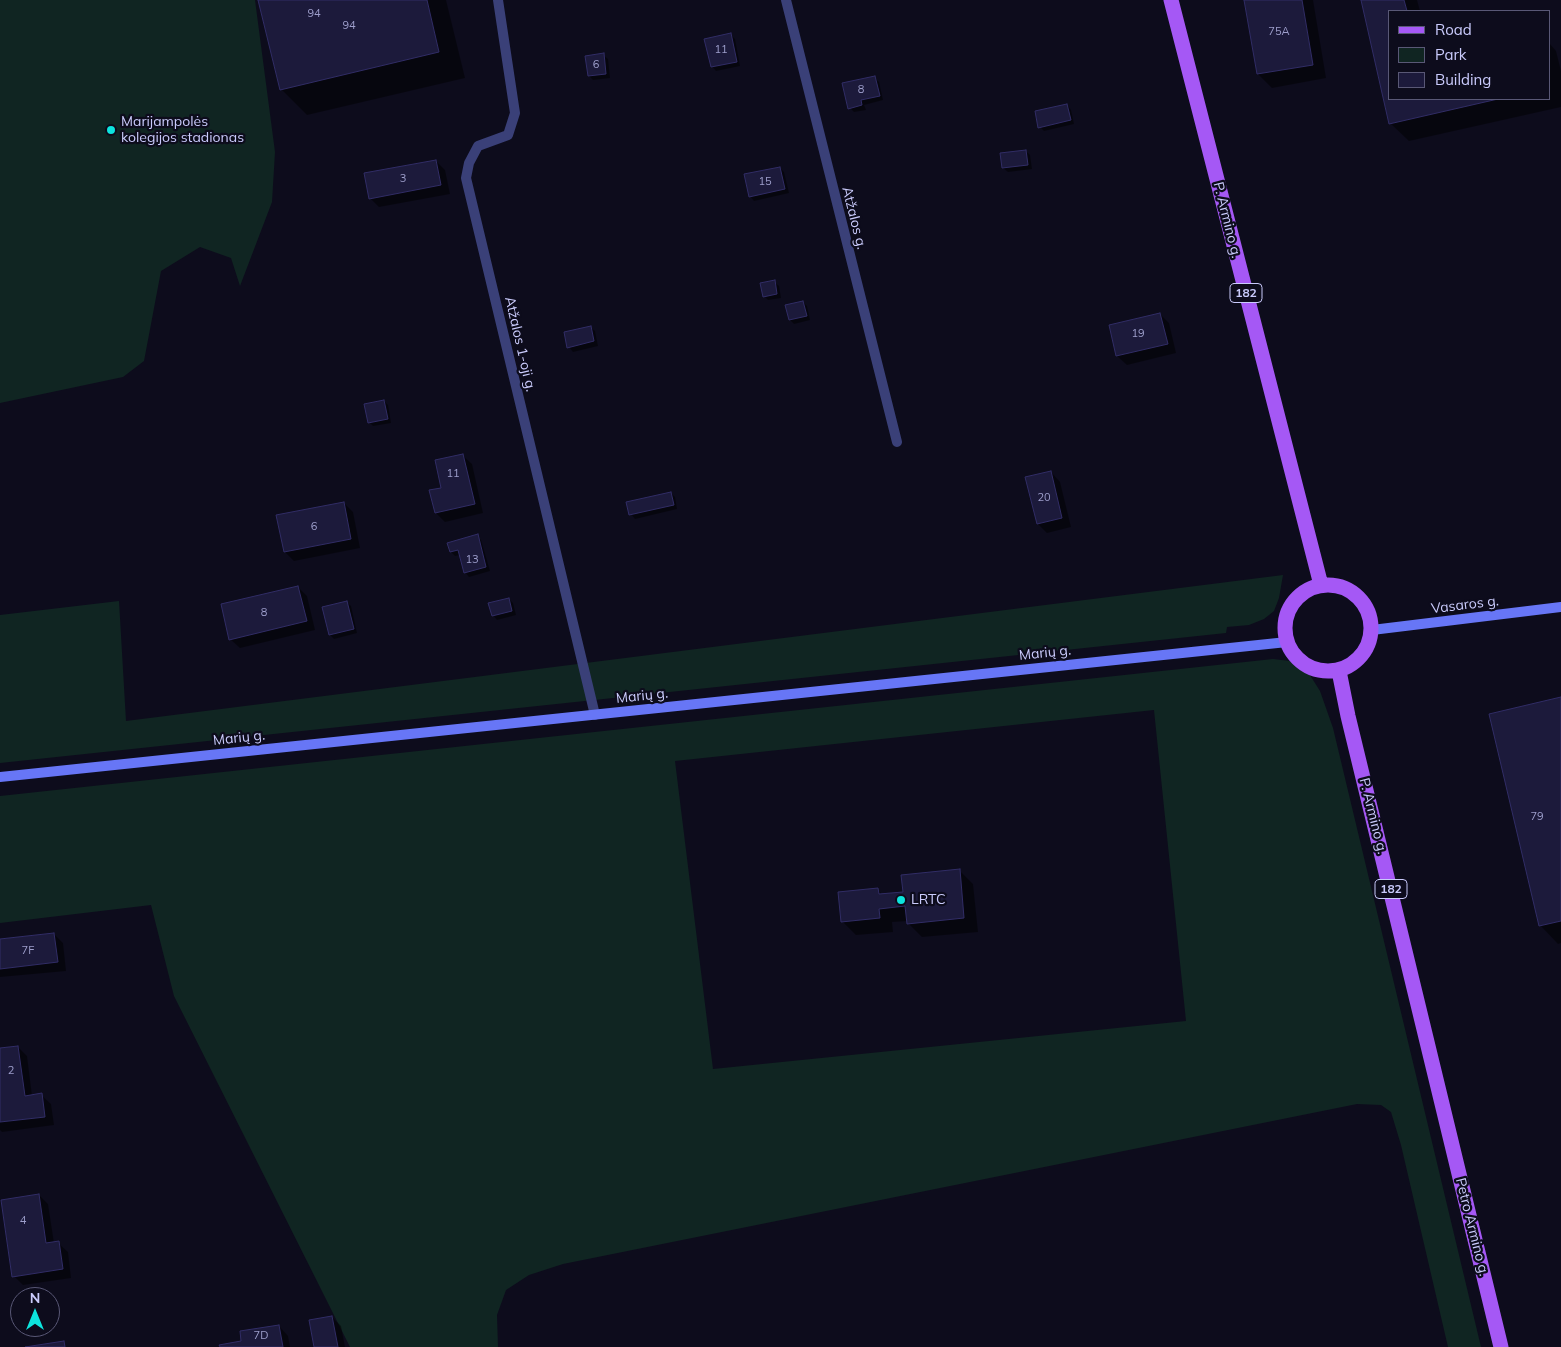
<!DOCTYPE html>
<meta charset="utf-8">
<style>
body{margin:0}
#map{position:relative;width:1561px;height:1347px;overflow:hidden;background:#0d0c1c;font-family:Mulish,sans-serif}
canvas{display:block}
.legend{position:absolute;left:1388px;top:10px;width:162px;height:90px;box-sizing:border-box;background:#0d0c1c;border:1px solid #595876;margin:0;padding:6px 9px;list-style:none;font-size:15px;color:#cacbfc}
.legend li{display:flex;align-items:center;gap:10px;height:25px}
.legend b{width:25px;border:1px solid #595876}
.north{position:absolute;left:10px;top:1287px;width:50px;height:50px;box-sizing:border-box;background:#0d0c1c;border:1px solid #595876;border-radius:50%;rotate:0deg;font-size:14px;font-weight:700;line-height:20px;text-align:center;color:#cacbfc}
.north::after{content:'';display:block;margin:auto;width:18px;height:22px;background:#0de4dd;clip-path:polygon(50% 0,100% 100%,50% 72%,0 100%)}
</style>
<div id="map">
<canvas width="1561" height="1347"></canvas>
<ul class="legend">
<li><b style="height:6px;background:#a558f5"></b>Road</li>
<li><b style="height:14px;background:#102522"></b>Park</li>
<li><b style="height:14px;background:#1c1a3b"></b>Building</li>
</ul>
<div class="north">N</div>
</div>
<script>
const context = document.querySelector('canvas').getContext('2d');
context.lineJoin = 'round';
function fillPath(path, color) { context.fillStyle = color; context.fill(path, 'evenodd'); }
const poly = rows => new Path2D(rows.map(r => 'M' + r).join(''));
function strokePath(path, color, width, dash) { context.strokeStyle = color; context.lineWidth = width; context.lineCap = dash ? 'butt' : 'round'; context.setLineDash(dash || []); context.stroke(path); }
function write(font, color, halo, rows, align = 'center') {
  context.font = font + ' Mulish,sans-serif'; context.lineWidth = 4.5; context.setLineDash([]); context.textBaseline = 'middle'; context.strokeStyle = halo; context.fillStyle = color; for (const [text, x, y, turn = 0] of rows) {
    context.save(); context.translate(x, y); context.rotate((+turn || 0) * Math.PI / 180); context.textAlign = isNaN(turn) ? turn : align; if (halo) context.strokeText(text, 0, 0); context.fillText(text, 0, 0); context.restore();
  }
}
const green = poly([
 [0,0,255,0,275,152,272,202,240,286,231,258,200,247,161,271,144,361,123,377,0,403],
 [1283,575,1279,598,1274,611,1264,619,1249,625,1227,627,1226,633,0,763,0,615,119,601,126,721],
 [1273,659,1290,661,1308,672,1320,691,1333,728,1481,1347,1448,1347,1401,1145,1391,1112,1381,1105,1357,1104,563,1264,529,1275,506,1290,497,1315,498,1347,350,1347,174,996,151,905,0,923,0,796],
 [1154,710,1186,1021,713,1069,675,761]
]);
const shadow = poly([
 [260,0,446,0,465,78,307,115,281,89],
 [1245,0,1313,0,1326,78,1272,88,1258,74],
 [1362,0,1417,0,1420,11,1390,11,1390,99,1550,99,1550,44,1556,51,1561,71,1561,107,1409,141,1390,123],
 [730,34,735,39,740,66,716,71,712,66],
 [603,55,608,59,610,78,593,80,589,76],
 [874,77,879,82,883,100,864,105,866,110,854,112,850,108],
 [1067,105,1071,110,1074,124,1044,131,1040,127],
 [1026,151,1030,155,1032,169,1008,172,1003,168,1002,154],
 [436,161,445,170,450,194,379,207,370,198],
 [780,168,784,172,789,193,754,201,750,196],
 [774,282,779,286,781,298,768,300,764,296],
 [803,302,807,306,810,320,794,324,790,320],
 [1160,314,1169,323,1176,353,1127,365,1117,356],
 [590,327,595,331,598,346,573,352,569,347],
 [384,401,388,405,391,423,373,426,369,422],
 [462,455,472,464,483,513,445,522,436,513,431,491,442,489],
 [1051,472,1060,482,1071,527,1047,533,1038,524],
 [671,493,675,497,677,509,635,519,631,514],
 [344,503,353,512,360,548,294,561,285,552],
 [477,536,481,540,490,571,469,577,465,572,460,555,455,556,451,552],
 [298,587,307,596,315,630,240,648,230,639],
 [509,599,513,603,516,615,497,620,493,615],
 [346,602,351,606,357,633,334,639,330,635],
 [1561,698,1561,943,1558,944,1540,925],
 [959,870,973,884,978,932,922,937,908,923,908,921,892,922,893,932,856,935,842,921,877,889,883,895,904,893],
 [54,934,63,943,66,971,0,977,0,940],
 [18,1047,27,1056,32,1096,41,1095,51,1104,54,1125,2,1132,0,1130,0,1049],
 [39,1195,48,1204,54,1243,58,1243,68,1252,71,1278,23,1285,14,1276],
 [332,1317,341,1326,345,1347,316,1347],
 [279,1326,288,1336,290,1347,221,1347,243,1342]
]);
const building = poly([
 [258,0,427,0,439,52,280,90,258,0],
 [1244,0,1302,0,1313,65,1257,74,1244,0],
 [1361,0,1404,0,1407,11,1390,11,1390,99,1498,99,1389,124,1361,0],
 [731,33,737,62,711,67,704,39,731,33],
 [604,53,606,74,588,76,585,56,604,53],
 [875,76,880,96,861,100,862,105,848,109,842,83,875,76],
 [1067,104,1071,120,1038,128,1035,111,1067,104],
 [1026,150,1028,165,1002,168,1000,153,1026,150],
 [436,160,441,185,369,199,364,173,436,160],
 [780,167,785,189,749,197,744,174,780,167],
 [775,280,777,294,763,297,760,283,775,280],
 [803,301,807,316,789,320,785,305,803,301],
 [1160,313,1168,344,1116,356,1109,325,1160,313],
 [591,326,594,341,567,348,564,332,591,326],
 [384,400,388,419,368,423,364,404,384,400],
 [463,454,475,504,435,513,429,490,441,488,435,460,463,454],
 [1051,471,1062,518,1037,524,1025,477,1051,471],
 [671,492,674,505,629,515,626,502,671,492],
 [344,502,351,539,284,552,276,515,344,502],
 [478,534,486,567,464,573,458,550,450,552,447,543,478,534],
 [298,586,307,621,229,640,221,604,298,586],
 [509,598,512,611,492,616,488,603,509,598],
 [347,601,354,629,329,635,322,607,347,601],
 [1561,697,1561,921,1539,926,1489,714,1561,697],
 [960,869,964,918,907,924,905,906,879,909,880,918,841,922,838,892,878,888,879,894,903,892,901,875,960,869],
 [54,933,58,962,0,969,0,939,54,933],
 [18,1046,25,1096,42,1093,45,1117,0,1122,0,1048,18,1046],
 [39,1194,46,1243,59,1241,63,1269,12,1277,1,1200,39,1194],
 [332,1316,338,1347,314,1347,309,1320,332,1316],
 [279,1325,283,1347,220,1347,219,1345,241,1341,240,1331,279,1325],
 [64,1341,65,1347,25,1347,64,1341]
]);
const street = poly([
 [498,0,515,113,508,135,478,146,469,163,466,178,595,715],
 [786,0,897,442]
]);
const secondary = poly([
 [1372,630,1561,607],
 [0,777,1287,642]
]);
const primary = poly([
 [1171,0,1321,585],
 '1285 628a43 43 0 1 1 86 0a43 43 0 1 1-86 0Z',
 [1339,671,1348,716,1501,1347]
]);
const markers = [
 [111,130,5,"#0de4dd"],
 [901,900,5,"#0de4dd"]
];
const numberNames = [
 ["94",314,14],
 ["94",349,26],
 ["75A",1279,32],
 ["11",721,50],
 ["6",596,65],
 ["8",861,90],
 ["3",403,179],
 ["15",765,182],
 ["19",1138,334],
 ["11",453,474],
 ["20",1044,498],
 ["6",314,527],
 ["13",472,560],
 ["8",264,613],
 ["79",1537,817],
 ["7F",28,951],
 ["2",11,1071],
 ["4",23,1221],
 ["7D",261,1336]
];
const shields = [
 [1246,293,32],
 [1391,889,32]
];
const shieldNames = [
 ["182",1246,293],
 ["182",1391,889]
];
const poiNames = [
 ["Marijampolės",121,122],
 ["kolegijos stadionas",121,138],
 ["LRTC",911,900]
];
const streetNames = [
 ["Atžalos g.",854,218,76],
 ["P. Armino g.",1227,220,76],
 ["Atžalos 1-oji g.",520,344,77],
 ["Vasaros g.",1465,605,-7],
 ["Marių g.",1045,653,-6],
 ["Marių g.",642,696,-6],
 ["Marių g.",239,738,-6],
 ["P. Armino g.",1373,816,76],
 ["Petro Armino g.",1472,1227,76]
];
fillPath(green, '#102522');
fillPath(shadow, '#0007');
fillPath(building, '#1c1a3b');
strokePath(building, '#312d66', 1);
strokePath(street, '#3a4078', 10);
strokePath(secondary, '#6776f6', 10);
strokePath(primary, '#a558f5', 15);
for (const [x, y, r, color] of markers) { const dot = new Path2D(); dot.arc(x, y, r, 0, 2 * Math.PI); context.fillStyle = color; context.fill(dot); strokePath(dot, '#0d0c1c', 2); }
write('11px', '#9e9fcc', null, numberNames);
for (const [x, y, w] of shields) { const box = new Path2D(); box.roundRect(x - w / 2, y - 9.5, w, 19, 4); context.fillStyle = '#0d0c1c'; context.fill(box); strokePath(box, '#cacbfc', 1); }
write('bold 12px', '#cacbfc', null, shieldNames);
write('14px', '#cacbfc', '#0d0c1c', poiNames, 'left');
write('14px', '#cacbfc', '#0d0c1c', streetNames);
</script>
